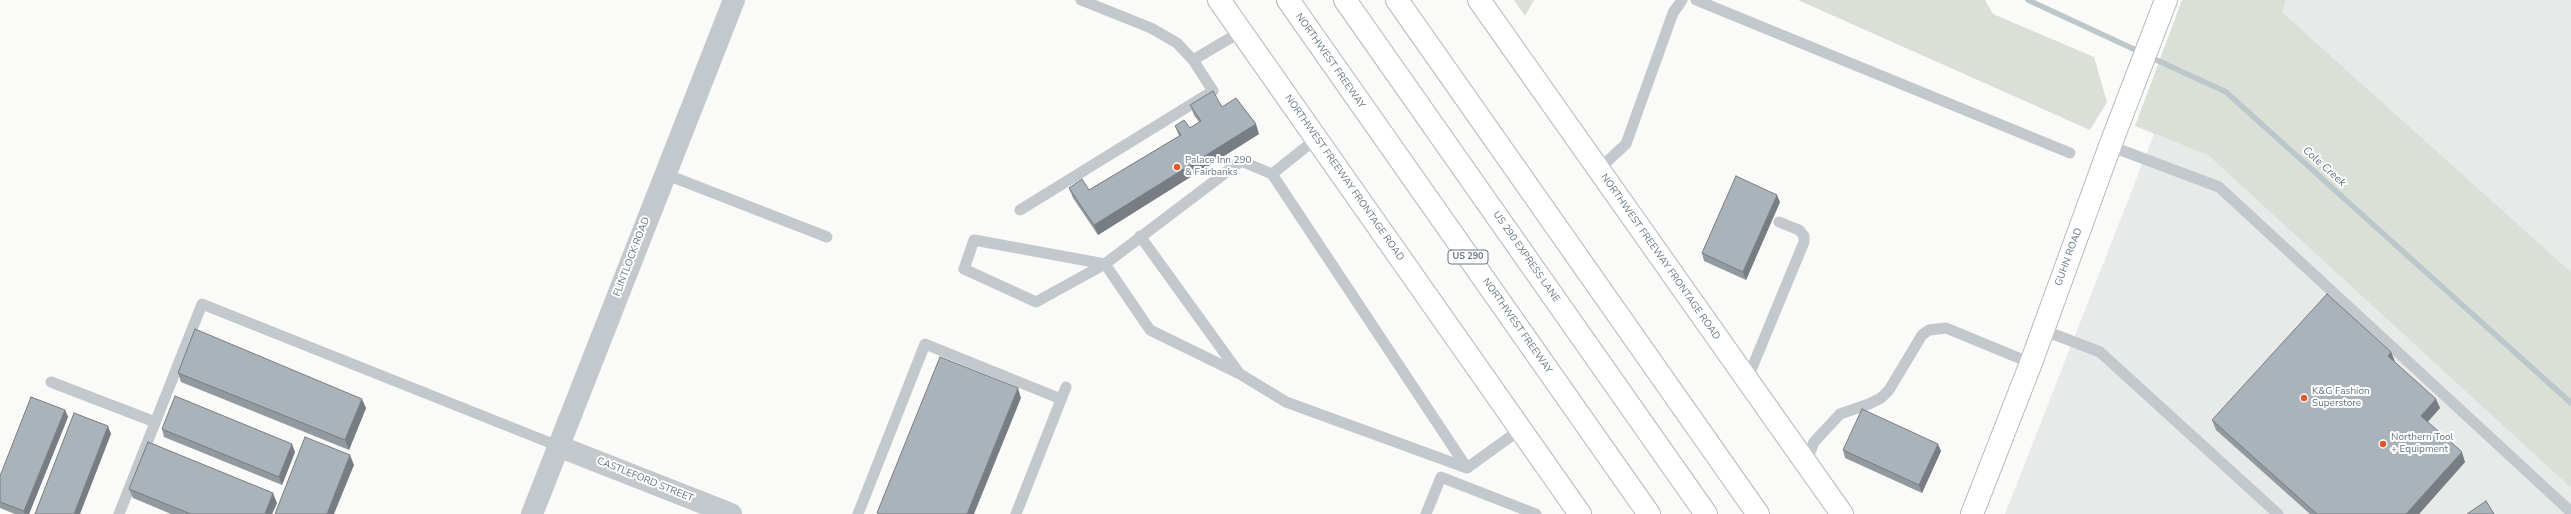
<!DOCTYPE html>
<style>
body{margin:0}
canvas{display:block;background:#fafaf8}
</style>
<canvas width="2571" height="514"></canvas>
<script>
const context = document.querySelector('canvas').getContext('2d');
context.lineJoin = 'round';
function fillPath(path, color) { context.fillStyle = color; context.fill(path, 'evenodd'); }
const poly = rows => new Path2D(rows.map(r => 'M' + r).join(''));
function strokePath(path, color, width, dash) { context.strokeStyle = color; context.lineWidth = width; context.lineCap = dash ? 'butt' : 'round'; context.setLineDash(dash || []); context.stroke(path); }
function write(font, color, halo, rows, align = 'center') {
  context.font = font + ' "Nunito Sans",sans-serif'; context.lineWidth = 4; context.setLineDash([]); context.textBaseline = 'middle'; context.strokeStyle = halo; context.fillStyle = color; for (const [text, x, y, turn = 0] of rows) {
    context.save(); context.translate(x, y); context.rotate((+turn || 0) * Math.PI / 180); context.textAlign = isNaN(turn) ? turn : align; if (halo) context.strokeText(text, 0, 0); context.fillText(text, 0, 0); context.restore();
  }
}
const built = poly([
 [2286,0,2571,0,2571,272,2282,12],
 [2154,134,2209,156,2571,488,2571,514,2005,514]
]);
const green = poly([
 [1514,0,1534,0,1525,16],
 [1798,0,1985,0,1993,14,2094,57,2107,102,2090,130],
 [2182,0,2286,0,2282,12,2571,272,2571,488,2209,156,2135,126]
]);
const stream = poly([
 [2028,0,2140,52],
 [2148,56,2226,92,2571,403]
]);
const lane = poly([
 [1696,0,2070,153],
 [1193,60,1242,31],
 [1316,139,1272,174,1467,468,1521,429],
 [2110,146,2219,187,2571,512],
 [1598,170,1626,144,1673,13,1682,0],
 [665,174,827,237],
 [1272,174,1241,161,1105,264,974,240,964,269,1036,302,1105,264,1150,330,1240,374,1286,402,1467,468],
 [1020,210,1213,91,1193,60,1177,43,1151,28,1081,0],
 [1140,236,1239,373],
 [2043,330,2100,352,2278,514],
 [1747,380,1804,242,1804,236,1799,230,1779,222],
 [51,382,155,422],
 [1806,463,1814,442,1840,414,1869,404,1881,398,1889,390,1922,335,1929,330,1946,328,2031,363],
 [119,514,202,304,558,446],
 [858,514,925,344,1061,399],
 [1016,514,1066,387],
 [1426,514,1441,477,1536,514]
]);
const street = poly([
 [558,446,731,514],
 [532,514,734,0]
]);
const secondary = poly([
 [1219,0,1580,514],
 [1479,0,1842,514],
 [1972,514,2031,363,2110,146,2166,0]
]);
const highway = poly([
 [1288,0,1649,514],
 [1345,0,1706,514],
 [1397,0,1758,514]
]);
const wall = poly([
 [1190,105,1222,107,1259,134,1098,235,1073,198,1069,188,1089,190,1179,136,1175,126,1190,128,1199,122,1194,115],
 [1780,202,1746,280,1704,261,1702,253],
 [2391,352,2395,362,2440,408,2428,422,2465,462,2419,514,2310,514,2216,430,2212,420],
 [178,373,366,408,349,450,181,382],
 [65,410,68,417,29,514,15,514,0,508,0,476],
 [162,429,295,452,282,485,164,437],
 [1843,450,1941,451,1922,493,1845,458],
 [129,489,277,503,272,514,171,514,133,498]
]);
const shadedWall = poly([
 [1256,124,1259,134,1098,235,1094,225],
 [1777,195,1780,202,1746,280,1743,272],
 [2391,352,2395,362,2388,356],
 [1018,388,1021,398,974,514,967,514],
 [362,399,366,408,349,450,345,440],
 [2436,399,2440,408,2424,425,2421,416],
 [65,410,68,417,29,514,25,514,24,511],
 [108,426,111,434,80,514,74,514],
 [292,444,295,452,282,485,279,477],
 [1938,444,1941,451,1922,493,1919,485],
 [2462,452,2465,462,2419,514,2406,514],
 [350,455,354,465,334,514,327,514],
 [273,493,277,503,272,514,265,514]
]);
const building = poly([
 [1213,91,1222,107,1236,98,1256,124,1094,225,1069,188,1082,179,1089,190,1181,135,1175,126,1184,120,1190,128,1201,121,1190,105,1213,91],
 [1736,176,1777,195,1743,272,1702,253,1736,176],
 [2327,294,2391,352,2388,356,2436,399,2421,416,2462,452,2406,514,2317,514,2212,420,2327,294],
 [195,329,362,399,345,440,178,373,195,329],
 [940,357,1018,388,967,514,881,514,877,513,940,357],
 [175,396,292,444,279,477,162,429,175,396],
 [31,397,65,410,24,511,0,502,0,476,31,397],
 [1862,409,1938,444,1919,485,1843,450,1862,409],
 [74,413,108,426,74,514,35,514,74,413],
 [305,437,350,455,327,514,275,514,305,437],
 [148,442,273,493,265,514,191,514,129,489,148,442],
 [2486,501,2494,514,2467,514,2486,501]
]);
const markers = [
 [1177,167,4,"#e4572e"],
 [2304,398,4,"#e4572e"],
 [2383,444,4,"#e4572e"]
];
const shields = [
 [1468,257,40]
];
const shieldNames = [
 ["US 290",1468,257]
];
const streetNames = [
 ["NORTHWEST FREEWAY",1330,61,55],
 ["NORTHWEST FREEWAY FRONTAGE ROAD",1344,178,55],
 ["FLINTLOCK ROAD",632,257,-69],
 ["US 290 EXPRESS LANE",1526,257,55],
 ["NORTHWEST FREEWAY FRONTAGE ROAD",1660,257,55],
 ["GUHN ROAD",2069,257,-70],
 ["NORTHWEST FREEWAY",1517,326,55],
 ["CASTLEFORD STREET",645,480,22]
];
const poiNames = [
 ["Palace Inn 290",1185,161],
 ["& Fairbanks",1185,173],
 ["K&G Fashion",2312,392],
 ["Superstore",2312,404],
 ["Northern Tool",2391,438],
 ["+ Equipment",2391,450]
];
const waterNames = [
 ["Cole Creek",2324,167,42]
];
fillPath(built, '#e8e9e9');
fillPath(green, '#dadfd7');
strokePath(stream, '#bbc7cb', 5.5);
strokePath(secondary, '#b3babf', 24);
strokePath(highway, '#b4b9bd', 24);
strokePath(lane, '#c3c8cc', 11);
strokePath(street, '#c3c8cc', 22);
strokePath(secondary, '#fff', 22);
strokePath(highway, '#fff', 22);
fillPath(wall, '#929a9f');
fillPath(shadedWall, '#777d82');
fillPath(building, '#aab3b9');
strokePath(building, '#777d82', 1);
for (const [x, y, r, color] of markers) { const dot = new Path2D(); dot.arc(x, y, r, 0, 2 * Math.PI); context.fillStyle = color; context.fill(dot); strokePath(dot, '#fff', 1.5); }
for (const [x, y, w] of shields) { const box = new Path2D(); box.roundRect(x - w / 2, y - 7, w, 14, 3); context.fillStyle = '#fff'; context.fill(box); strokePath(box, '#657683', 1); }
write('bold 9px', '#657683', null, shieldNames);
write('10px', '#657683', '#fff', streetNames);
write('10px', '#657683', '#fff', poiNames, 'left');
write('italic 11px', '#60757c', '#fff', waterNames);
</script>
